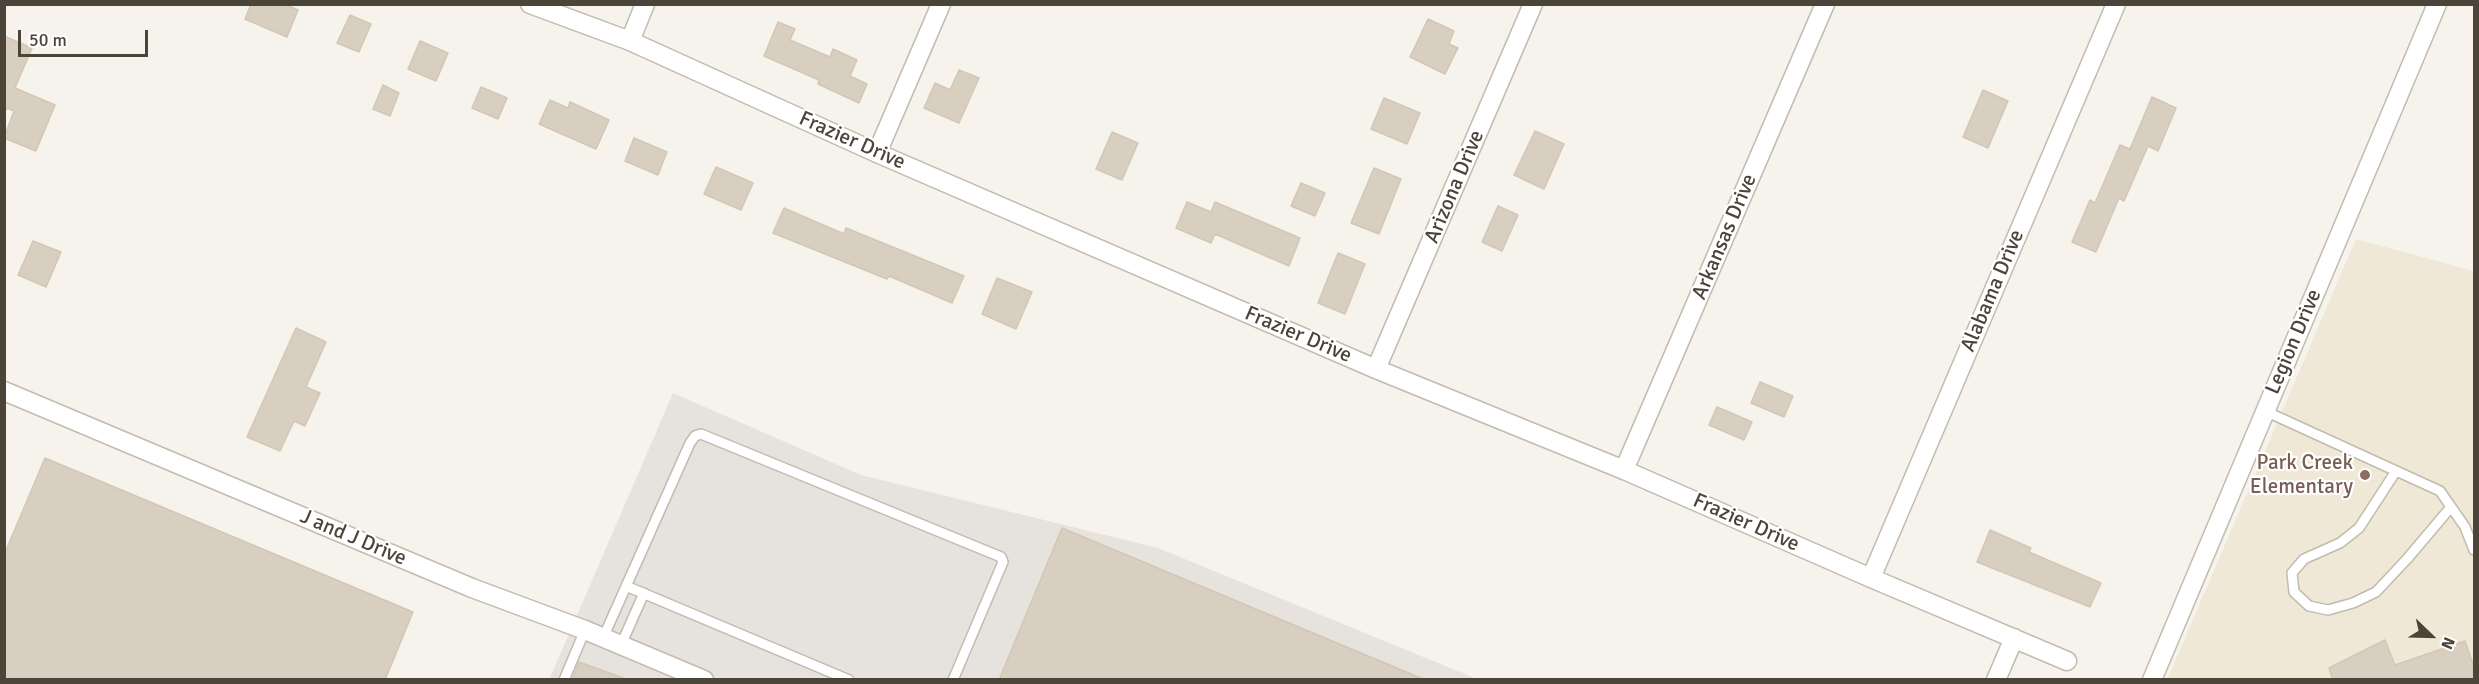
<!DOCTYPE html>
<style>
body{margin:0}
#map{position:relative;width:2479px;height:684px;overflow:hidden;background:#f6f3ec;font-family:Signika,sans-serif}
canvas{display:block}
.frame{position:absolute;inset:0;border:6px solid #4b4439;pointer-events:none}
.north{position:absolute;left:2401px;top:606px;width:60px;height:60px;-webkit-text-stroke:4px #fff;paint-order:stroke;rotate:113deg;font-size:16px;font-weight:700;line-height:24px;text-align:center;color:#4b4439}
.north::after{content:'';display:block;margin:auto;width:21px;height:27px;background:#4b4439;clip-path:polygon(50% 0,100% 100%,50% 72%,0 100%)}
.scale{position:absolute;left:18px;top:30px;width:130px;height:27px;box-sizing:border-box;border:3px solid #4b4439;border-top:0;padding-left:8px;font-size:18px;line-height:21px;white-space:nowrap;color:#4b4439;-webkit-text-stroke:4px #fff;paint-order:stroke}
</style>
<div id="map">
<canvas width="2479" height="684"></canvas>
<div class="frame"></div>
<div class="north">N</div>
<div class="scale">50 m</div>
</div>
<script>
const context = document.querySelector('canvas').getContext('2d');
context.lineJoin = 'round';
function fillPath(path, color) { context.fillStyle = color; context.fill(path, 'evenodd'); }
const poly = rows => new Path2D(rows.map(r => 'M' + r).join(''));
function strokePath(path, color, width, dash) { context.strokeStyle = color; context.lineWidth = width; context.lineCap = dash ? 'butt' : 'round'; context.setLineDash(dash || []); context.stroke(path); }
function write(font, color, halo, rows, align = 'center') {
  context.font = font + ' Signika,sans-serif'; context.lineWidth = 4.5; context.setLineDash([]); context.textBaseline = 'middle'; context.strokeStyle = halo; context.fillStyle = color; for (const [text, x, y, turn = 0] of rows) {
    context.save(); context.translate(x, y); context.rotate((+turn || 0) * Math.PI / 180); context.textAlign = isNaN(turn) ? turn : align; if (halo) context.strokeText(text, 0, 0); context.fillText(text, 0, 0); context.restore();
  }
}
const industrial = poly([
 [673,393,861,475,1158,548,1477,679,549,680]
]);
const education = poly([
 [2356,239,2474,271,2474,679,2167,680]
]);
const building = poly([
 [251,4,284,4,298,10,287,37,245,19,251,4],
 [350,15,371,24,359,52,337,43,350,15],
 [1428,19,1454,31,1449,44,1458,48,1445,74,1410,57,1428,19],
 [778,22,795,29,790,40,830,57,833,49,857,60,850,76,867,84,859,103,818,84,819,80,764,56,778,22],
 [4,36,32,48,15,88,55,105,36,151,4,138,14,111,7,108,4,113,4,36],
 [420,41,448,53,436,81,408,69,420,41],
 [959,70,979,78,959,123,924,108,935,83,950,90,959,70],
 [383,85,399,93,390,116,373,109,383,85],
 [481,87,507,98,498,119,472,108,481,87],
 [1983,90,2008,101,1988,148,1963,137,1983,90],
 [2152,97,2176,108,2158,151,2148,146,2124,201,2119,198,2096,252,2072,242,2090,200,2095,203,2120,145,2130,149,2152,97],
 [1384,98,1420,113,1407,144,1371,129,1384,98],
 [550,100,568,108,570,102,609,120,596,149,539,124,550,100],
 [1535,131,1564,144,1544,189,1514,175,1535,131],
 [1112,132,1138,143,1122,180,1096,169,1112,132],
 [634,138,667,152,658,175,625,161,634,138],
 [716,167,753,183,741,210,704,194,716,167],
 [1374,168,1401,179,1379,234,1351,223,1374,168],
 [1301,183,1325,193,1315,216,1291,206,1301,183],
 [1187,202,1211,212,1215,202,1300,238,1289,266,1215,234,1211,243,1176,228,1187,202],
 [1498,206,1518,215,1502,251,1482,242,1498,206],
 [784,208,844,234,846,228,964,276,952,303,889,276,887,279,773,233,784,208],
 [33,241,61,252,46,287,18,275,33,241],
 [1338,253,1365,264,1345,314,1318,303,1338,253],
 [997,278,1032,292,1016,329,982,314,997,278],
 [296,328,326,342,306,387,320,393,305,426,294,421,280,451,247,437,296,328],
 [1760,382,1793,396,1784,417,1751,403,1760,382],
 [1717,407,1752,422,1744,440,1709,425,1717,407],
 [45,458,413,612,385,680,4,680,4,555,45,458],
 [1062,528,1423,679,1423,680,999,680,1062,528],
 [1990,530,2031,548,2029,552,2101,583,2090,607,1977,562,1990,530],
 [2385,640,2395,665,2465,641,2475,670,2475,680,2333,680,2329,668,2385,640],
 [579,662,623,678,622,680,572,680,579,662]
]);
const lane = poly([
 [2265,411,2440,491,2465,527,2474,550],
 [2396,471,2359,528,2340,543,2304,559,2292,573,2294,592,2309,606,2328,610,2353,603,2376,592,2407,559,2451,507],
 [626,586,849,680],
 [603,638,690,443,695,436,701,434,1001,557,1003,562,953,680],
 [621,645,644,593],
 [564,680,585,630]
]);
const street = poly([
 [530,4,630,41,877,153,1376,369,1624,470,1871,578,2067,661],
 [630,41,645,4],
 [877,153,941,4],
 [1376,369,1533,4],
 [4,391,472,588,585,630,704,680],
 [1624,470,1825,4],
 [1871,578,2116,4],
 [1996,680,2014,638],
 [2152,680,2437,4]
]);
const markers = [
 [2365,475,6,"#8d6e63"]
];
const streetNames = [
 ["Frazier Drive",852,141,24],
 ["Arizona Drive",1455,187,-67],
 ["Arkansas Drive",1725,237,-67],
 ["Alabama Drive",1993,291,-67],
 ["Frazier Drive",1298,335,23],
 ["Legion Drive",2294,342,-67],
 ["Frazier Drive",1746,523,24],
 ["J and J Drive",353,538,23]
];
const educationNames = [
 ["Park Creek",2353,463],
 ["Elementary",2353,487]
];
fillPath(industrial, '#e6e2dd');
fillPath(education, '#efe8d6');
fillPath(building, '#d8cfc1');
strokePath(building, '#d3c7b4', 1.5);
strokePath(lane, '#c2bbae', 12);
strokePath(street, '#c2bbae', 21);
strokePath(lane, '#fff', 9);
strokePath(street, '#fff', 18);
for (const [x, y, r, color] of markers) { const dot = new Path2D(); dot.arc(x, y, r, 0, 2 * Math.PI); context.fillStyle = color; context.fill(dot); strokePath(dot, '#fff', 2); }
write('21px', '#4b4439', '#fff', streetNames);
write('21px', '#785e54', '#fff', educationNames, 'right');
</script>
